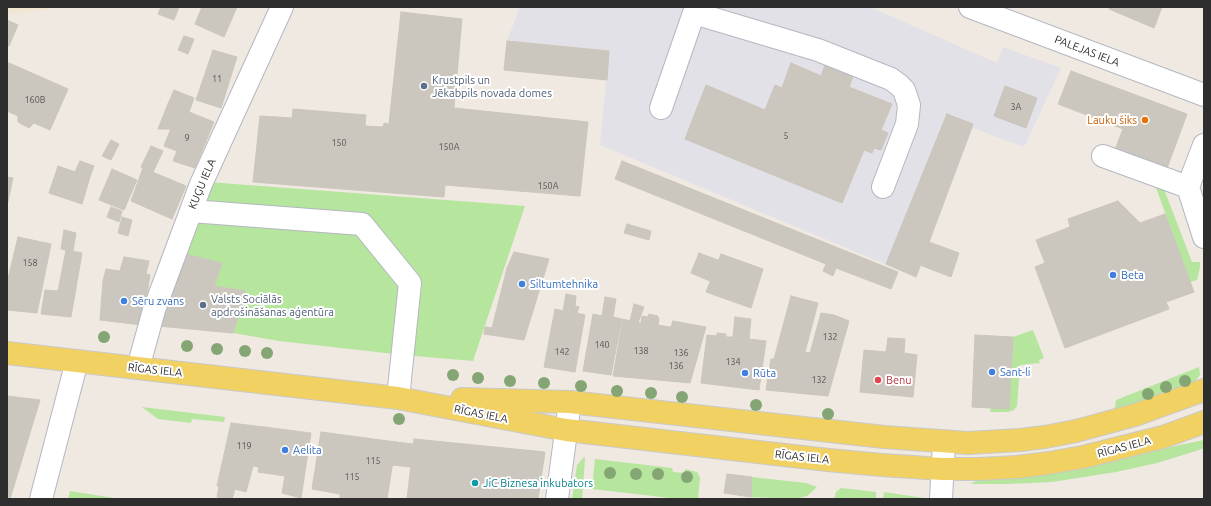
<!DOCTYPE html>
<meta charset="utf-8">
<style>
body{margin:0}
#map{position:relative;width:1211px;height:506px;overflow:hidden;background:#efe9e1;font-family:Ubuntu,sans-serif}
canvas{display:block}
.frame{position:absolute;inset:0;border:8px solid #2e2e2e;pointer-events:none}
</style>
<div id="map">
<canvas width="1211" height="506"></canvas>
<div class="frame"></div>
</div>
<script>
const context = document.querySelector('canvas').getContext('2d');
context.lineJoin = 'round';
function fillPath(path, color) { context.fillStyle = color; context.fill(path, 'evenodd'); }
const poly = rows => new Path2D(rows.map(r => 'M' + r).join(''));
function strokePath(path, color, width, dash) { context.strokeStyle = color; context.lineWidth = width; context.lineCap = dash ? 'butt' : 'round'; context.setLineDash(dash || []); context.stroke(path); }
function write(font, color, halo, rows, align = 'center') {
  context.font = font + ' Ubuntu,sans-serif'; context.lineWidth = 4; context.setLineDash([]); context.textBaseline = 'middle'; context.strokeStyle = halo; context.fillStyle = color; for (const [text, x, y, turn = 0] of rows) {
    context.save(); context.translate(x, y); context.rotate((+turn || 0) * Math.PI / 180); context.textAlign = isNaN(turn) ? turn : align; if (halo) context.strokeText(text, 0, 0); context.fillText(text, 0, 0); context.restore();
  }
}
const industrial = poly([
 [520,7,870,7,997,63,1003,47,1061,68,1024,147,973,128,916,277,600,145,609,51,507,41]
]);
const education = poly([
 [7,7,63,7,7,15]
]);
const green = poly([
 [208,182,525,206,473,361,403,355,279,341,233,333,246,291,214,286,222,263,180,253],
 [1155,185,1164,189,1192,262,1200,262,1200,267,1197,280,1190,282],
 [1033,330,1044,358,1039,360,1040,363,1020,365,1017,406,1014,410,1008,412,990,412,991,408,1009,408,1013,337],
 [1199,367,1200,375,1194,383,1112,411,1115,407,1116,400],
 [142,407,225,417,224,422,192,419,191,423,158,419],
 [1204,440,1204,448,1199,450,1157,463,1116,472,1052,482,1008,484,970,484,982,478,1137,454],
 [584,457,585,458,582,499,572,499,577,465],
 [595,459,672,468,673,472,684,473,685,469,697,472,700,478,698,499,679,499,592,489],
 [752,477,806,483,817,487,807,496,796,499,751,497],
 [841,488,876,492,876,499,834,499,836,492],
 [70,491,120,499,68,499],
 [884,492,924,498,924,499,883,499]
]);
const building = poly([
 [161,7,179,7,174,20,158,14,161,7],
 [202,7,237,7,224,37,195,24,202,7],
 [1110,7,1162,7,1154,28,1109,9,1110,7],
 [401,12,462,19,454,108,588,122,580,196,445,185,444,197,253,182,260,116,292,118,293,109,366,115,365,126,383,127,384,123,389,124,401,12],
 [7,20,18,25,9,46,7,45,7,20],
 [184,36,194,39,188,54,178,50,184,36],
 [507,41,609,51,607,80,504,70,507,41],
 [213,50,237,57,221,108,196,100,213,50],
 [9,63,68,89,50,130,34,123,29,128,18,122,18,116,7,111,7,67,9,63],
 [791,63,821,76,826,63,854,74,849,87,892,104,881,130,888,133,881,150,874,148,872,153,864,150,842,203,685,139,706,85,765,110,775,85,782,88,791,63],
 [1071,71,1187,114,1166,171,1114,152,1123,129,1058,104,1071,71],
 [1005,86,1037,98,1026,128,994,116,1005,86],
 [174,90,194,98,189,112,168,104,174,90],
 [168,104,179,108,171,129,158,129,168,104],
 [179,108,214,122,195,168,173,161,177,151,164,146,179,108],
 [947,114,973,124,916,277,886,264,947,114],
 [111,140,119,144,111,160,102,156,111,140],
 [151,146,163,151,153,172,141,167,151,146],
 [80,161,94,166,90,177,75,172,80,161],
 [622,161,898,272,891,289,836,268,833,276,823,271,826,264,615,179,622,161],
 [58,166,90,177,82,204,49,193,58,166],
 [143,168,186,186,172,219,131,201,143,168],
 [112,169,137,180,124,210,99,200,112,169],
 [7,177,13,178,7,206,7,177],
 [1118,201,1140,223,1165,214,1194,292,1166,302,1169,309,1065,348,1035,267,1045,263,1036,240,1070,227,1068,219,1118,201],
 [111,207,122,211,119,222,107,217,111,207],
 [122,217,132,220,128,236,118,233,122,217],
 [627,224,651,231,649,240,624,233,627,224],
 [64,230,76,233,73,251,61,249,64,230],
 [18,237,51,244,37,313,7,310,7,283,18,237],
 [929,242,959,253,951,277,920,265,929,242],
 [66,250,82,253,71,317,41,314,45,290,58,291,66,250],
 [514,252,549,259,524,340,484,334,485,327,492,328,507,268,514,252],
 [180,253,222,263,214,286,246,291,233,333,158,326,180,253],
 [699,253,718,260,710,281,691,273,699,253],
 [721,254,763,269,751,308,706,292,721,254],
 [124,257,149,261,146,274,150,275,142,325,100,320,103,281,106,269,120,271,124,257],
 [566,294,576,296,575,306,579,307,577,313,585,315,575,372,544,367,555,309,563,311,566,294],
 [791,296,818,303,805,352,810,353,821,313,834,315,849,321,828,396,766,390,771,359,774,359,791,296],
 [605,297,616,299,613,317,622,319,611,375,583,371,593,314,602,316,605,297],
 [634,304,644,307,638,323,641,323,642,316,648,317,649,314,658,316,657,318,659,318,658,325,669,327,658,380,613,376,623,319,630,321,634,304],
 [735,317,751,319,749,339,766,341,759,390,701,383,707,335,717,336,717,333,726,334,726,337,733,337,735,317],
 [673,321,706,327,690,383,658,380,669,327,671,327,673,321],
 [975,335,1013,337,1009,409,972,407,975,335],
 [888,338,905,339,904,353,917,355,913,397,860,392,864,350,886,352,888,338],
 [7,396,40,400,10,499,7,499,7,396],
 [231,423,264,427,259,467,253,466,246,492,235,489,232,499,227,499,217,497,219,486,217,486,231,423],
 [264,427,311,433,301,498,282,493,285,476,258,472,264,427],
 [321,432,396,442,387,499,340,499,340,494,312,489,321,432],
 [414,439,545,452,538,499,407,499,414,439],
 [396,442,413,444,411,467,392,465,396,442],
 [727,474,752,477,751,497,724,493,727,474]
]);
const minor = poly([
 [970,7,1204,95],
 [694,13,818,50,891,79,899,85,904,90,909,105,907,124,883,187],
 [661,108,696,7],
 [1204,145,1188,187,1204,237],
 [1103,156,1188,187],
 [191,211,362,224,410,283,398,398],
 [138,368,154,310,201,184,282,7],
 [41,499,77,361],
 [557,499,570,402],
 [941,499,944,442]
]);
const major = poly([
 [7,353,398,398,566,430,828,460,882,465,942,469,979,469,1017,467,1049,463,1083,457,1163,437,1204,422],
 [462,399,570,402,884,437,968,443,1020,440,1045,437,1076,431,1135,415,1204,390]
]);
const trees = [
 [104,337],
 [187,346],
 [217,349],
 [245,351],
 [267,353],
 [453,375],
 [478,378],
 [510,381],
 [1185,381],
 [544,383],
 [581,386],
 [1166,387],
 [617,391],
 [651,393],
 [1148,394],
 [682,397],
 [756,405],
 [828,414],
 [399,419],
 [610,473],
 [636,474],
 [658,474],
 [687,477]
];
const markers = [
 [424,86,4,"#5c6f8a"],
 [1145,120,4,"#e8710a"],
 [1113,275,4,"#3f7fe0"],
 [522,284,4,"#3f7fe0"],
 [124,301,4,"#3f7fe0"],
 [203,305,4,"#5c6f8a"],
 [992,372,4,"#3f7fe0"],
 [745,373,4,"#3f7fe0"],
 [878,380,4,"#e0444e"],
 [285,450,4,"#3f7fe0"],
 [475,483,4,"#0f9aa8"]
];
const numberNames = [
 ["11",217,79],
 ["160B",35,100],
 ["3A",1016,107],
 ["5",786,136],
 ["9",187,138],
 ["150",339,143],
 ["150A",449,147],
 ["150A",548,186],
 ["158",30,263],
 ["132",830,337],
 ["140",602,345],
 ["138",641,351],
 ["142",562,352],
 ["136",681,353],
 ["134",733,362],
 ["136",676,366],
 ["132",819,380],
 ["119",244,446],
 ["115",373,461],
 ["115",352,477]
];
const streetNames = [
 ["PALEJAS IELA",1087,51,21],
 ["KUĢU IELA",202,184,-67],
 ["RĪGAS IELA",155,370,6],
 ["RĪGAS IELA",481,414,11],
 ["RĪGAS IELA",1124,447,-15],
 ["RĪGAS IELA",802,457,6]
];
const serviceNames = [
 ["Krustpils un",432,80],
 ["Jēkabpils novada domes",432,93],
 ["Valsts Sociālās",211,299],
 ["apdrošināšanas aģentūra",211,312]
];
const foodNames = [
 ["Lauku šiks",1137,120]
];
const shopNames = [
 ["Beta",1121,275],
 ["Siltumtehnika",530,284],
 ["Sēru zvans",132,301],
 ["Sant-li",1000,372],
 ["Rūta",753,373],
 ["Aelita",293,450]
];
const healthNames = [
 ["Benu",886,380]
];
const cultureNames = [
 ["JiC Biznesa inkubators",483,483]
];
fillPath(industrial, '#e3e1e8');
fillPath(education, '#f0e6d1');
fillPath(green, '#b6e59e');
fillPath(building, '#cbc7bf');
strokePath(building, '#cbc5ba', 1);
strokePath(minor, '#b4b7c1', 24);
strokePath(major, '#c9c9c9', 24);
strokePath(minor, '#fff', 22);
strokePath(major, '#f2d163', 22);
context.fillStyle = '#84a574';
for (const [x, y] of trees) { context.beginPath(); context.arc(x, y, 6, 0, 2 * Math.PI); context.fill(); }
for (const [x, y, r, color] of markers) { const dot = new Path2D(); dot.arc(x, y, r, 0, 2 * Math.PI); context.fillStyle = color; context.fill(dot); strokePath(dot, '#fff', 1.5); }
write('9px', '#555452', null, numberNames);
write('11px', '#2e2e2e', '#fff', streetNames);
write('11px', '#4e5e75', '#fff', serviceNames, 'left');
write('11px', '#c56008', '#fff', foodNames, 'right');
write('11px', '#366cbe', '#fff', shopNames, 'left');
write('11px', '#be3a42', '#fff', healthNames, 'left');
write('11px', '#0d838f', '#fff', cultureNames, 'left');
</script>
